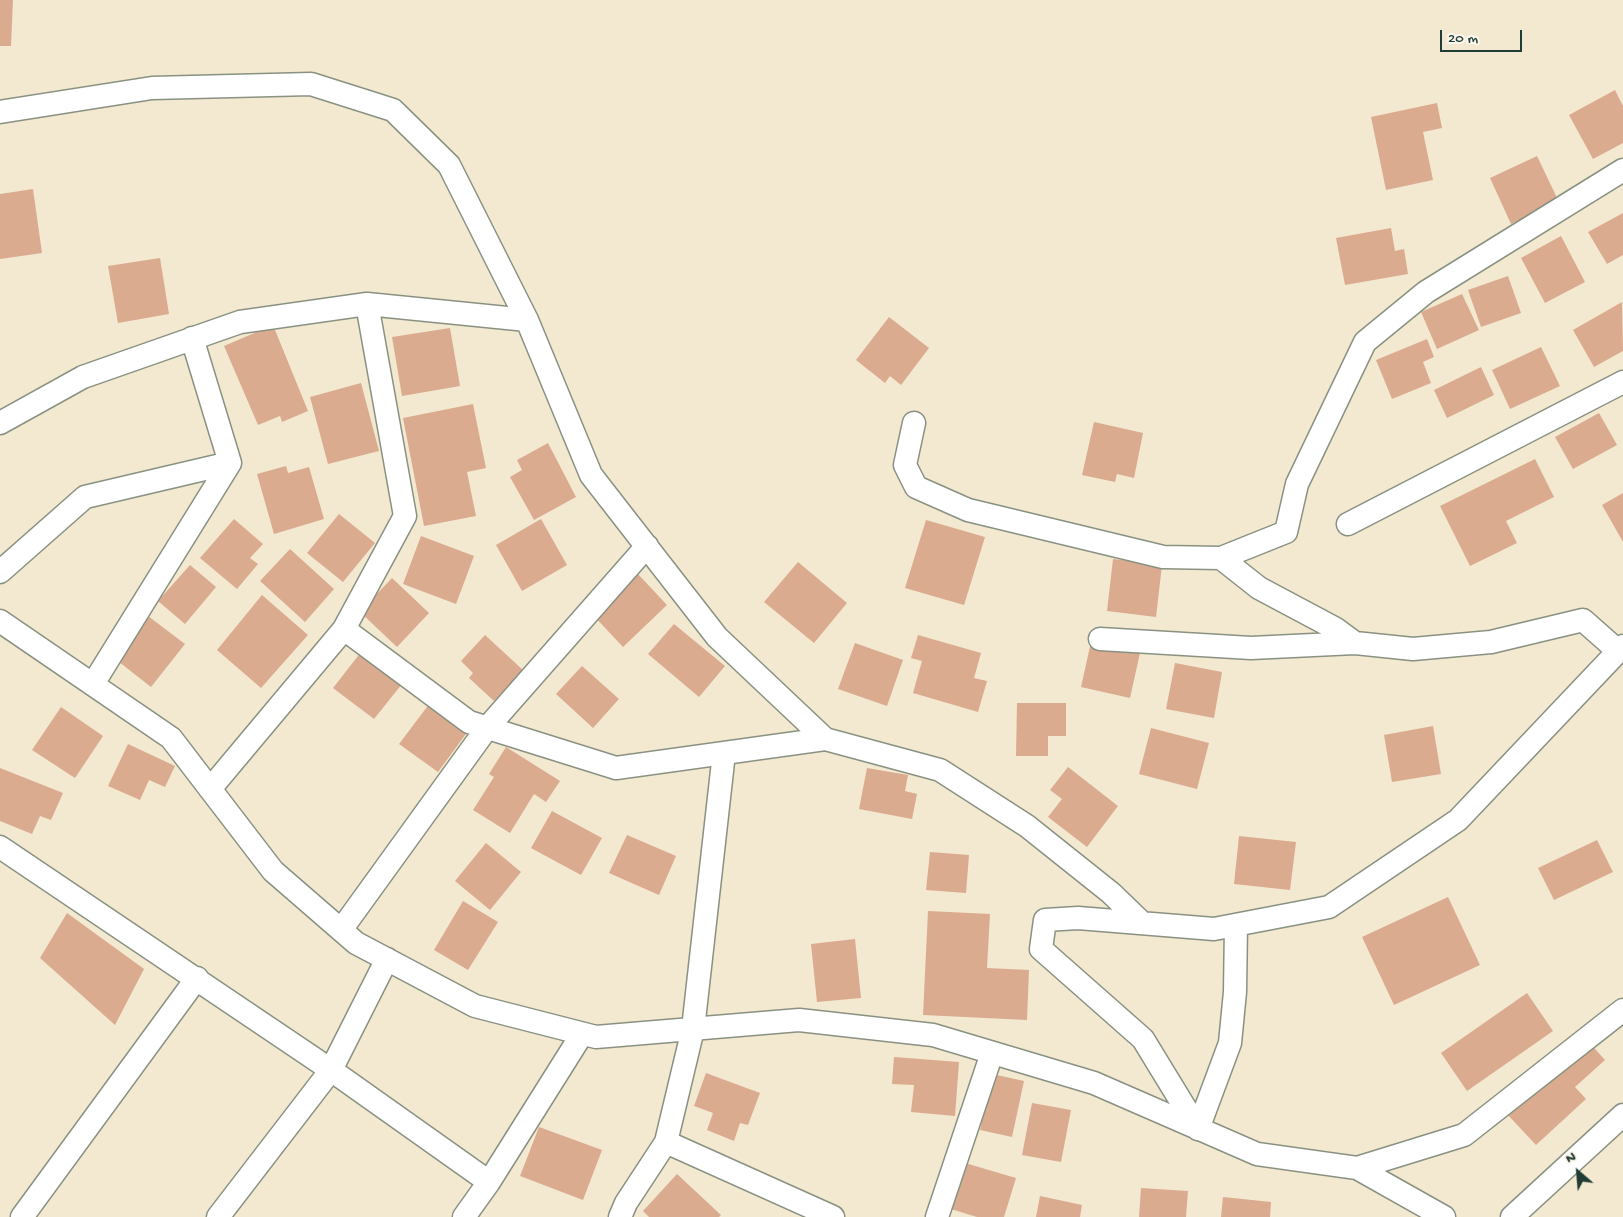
<!DOCTYPE html>
<style>
body{margin:0}
#map{position:relative;width:1623px;height:1217px;overflow:hidden;background:#f3e8d0;font-family:"Gochi Hand",sans-serif}
canvas{display:block}
.north{position:absolute;left:1553px;top:1147px;width:50px;height:50px;-webkit-text-stroke:4px #fbf7ec;paint-order:stroke;rotate:333deg;font-size:14px;font-weight:700;line-height:20px;text-align:center;color:#1f3d34}
.north::after{content:'';display:block;margin:auto;width:18px;height:22px;background:#1f3d34;clip-path:polygon(50% 0,100% 100%,50% 72%,0 100%)}
.scale{position:absolute;left:1440px;top:30px;width:82px;height:22px;box-sizing:border-box;border:2px solid #1f3d34;border-top:0;padding-left:6px;font-size:15px;line-height:18px;white-space:nowrap;color:#1f3d34;-webkit-text-stroke:4px #fbf7ec;paint-order:stroke}
</style>
<div id="map">
<canvas width="1623" height="1217"></canvas>
<div class="north">N</div>
<div class="scale">20 m</div>
</div>
<script>
const context = document.querySelector('canvas').getContext('2d');
context.lineJoin = 'round';
function fillPath(path, color) { context.fillStyle = color; context.fill(path, 'evenodd'); }
const poly = rows => new Path2D(rows.map(r => 'M' + r).join(''));
function strokePath(path, color, width, dash) { context.strokeStyle = color; context.lineWidth = width; context.lineCap = dash ? 'butt' : 'round'; context.setLineDash(dash || []); context.stroke(path); }
const building = poly([
 [0,0,13,0,11,46,0,46],
 [1615,90,1623,106,1623,143,1593,159,1569,115],
 [1437,103,1442,128,1423,132,1433,180,1386,190,1371,117],
 [1537,156,1559,202,1511,224,1490,178],
 [33,189,42,253,0,259,0,194],
 [1623,213,1623,255,1607,264,1588,232],
 [1391,228,1395,251,1404,249,1408,274,1345,285,1336,238],
 [1561,236,1585,282,1545,303,1521,258],
 [160,258,169,314,118,323,108,266],
 [1508,276,1521,313,1481,327,1468,290],
 [1462,294,1479,330,1437,349,1421,312],
 [1622,302,1623,351,1594,367,1573,330],
 [889,317,929,348,901,385,890,376,885,383,856,360],
 [273,325,308,411,282,422,280,416,258,425,224,346],
 [450,328,460,386,402,396,392,337],
 [1427,339,1434,357,1423,362,1431,383,1392,399,1376,360],
 [1541,347,1560,386,1510,409,1492,370],
 [1481,367,1494,395,1447,418,1434,390],
 [361,383,379,451,328,464,310,397],
 [473,404,486,468,467,472,476,516,424,526,403,418],
 [1599,413,1617,445,1573,469,1555,437],
 [1094,422,1143,433,1134,478,1117,474,1115,482,1082,475],
 [548,443,576,497,534,520,510,477,522,470,517,460],
 [1535,459,1554,497,1506,521,1517,543,1470,566,1440,506],
 [286,466,288,473,309,467,324,519,274,534,257,474],
 [1623,493,1623,542,1602,505],
 [339,514,375,543,343,582,307,553],
 [234,519,263,544,250,558,258,564,237,589,200,558],
 [541,519,567,565,522,591,496,545],
 [926,520,985,537,964,605,905,588],
 [421,536,474,556,456,604,403,584],
 [290,549,334,589,305,622,260,581],
 [1113,559,1162,565,1156,617,1107,611],
 [798,562,847,603,814,643,764,602],
 [190,565,216,587,185,624,158,601],
 [637,573,667,605,623,647,593,615],
 [392,578,429,613,397,647,360,612],
 [262,595,308,635,261,688,217,650],
 [148,616,185,644,151,687,114,658],
 [674,624,725,666,699,697,648,654],
 [485,635,523,670,494,701,469,678,473,673,461,661],
 [918,635,981,653,974,678,987,681,978,712,913,693,922,661,911,658],
 [1091,642,1140,653,1130,698,1081,687],
 [855,643,903,660,887,706,838,689],
 [365,647,406,679,374,719,333,688],
 [1175,663,1222,672,1214,718,1166,709],
 [582,666,619,699,593,728,556,694],
 [433,699,471,727,438,772,399,744],
 [1017,703,1066,703,1066,736,1048,736,1048,756,1016,756],
 [61,707,103,736,75,778,32,750],
 [1433,726,1441,774,1392,782,1384,735],
 [1151,728,1209,743,1197,789,1139,774],
 [128,744,175,766,165,787,149,780,140,800,108,786],
 [506,747,560,781,546,802,534,794,510,833,473,810,494,777,489,774],
 [1068,767,1118,806,1087,847,1048,817,1062,799,1050,790],
 [0,768,63,793,51,820,40,816,32,834,0,821],
 [867,768,908,775,905,791,917,794,912,819,859,809],
 [552,811,602,838,581,875,531,848],
 [627,835,676,856,659,895,609,873],
 [1239,836,1296,842,1290,890,1234,884],
 [1597,840,1613,872,1554,900,1538,868],
 [486,843,521,872,490,910,455,881],
 [930,852,969,855,966,893,926,890],
 [1448,897,1480,965,1394,1005,1362,937],
 [463,901,498,922,468,970,434,950],
 [928,911,990,914,987,968,1029,970,1027,1020,923,1015],
 [67,913,144,969,115,1025,40,958],
 [855,939,861,998,817,1002,811,944],
 [1527,993,1553,1031,1467,1091,1441,1053],
 [1587,1040,1605,1060,1575,1087,1586,1099,1536,1145,1506,1113],
 [894,1057,959,1062,955,1116,911,1112,914,1085,892,1084],
 [706,1073,760,1093,748,1125,740,1123,734,1141,707,1130,713,1113,694,1106],
 [992,1074,1024,1081,1012,1137,980,1130],
 [1032,1103,1071,1110,1061,1162,1022,1155],
 [539,1127,602,1150,583,1200,520,1176],
 [965,1163,1016,1178,1004,1217,977,1217,951,1209],
 [677,1174,721,1215,719,1217,649,1217,643,1211],
 [1141,1188,1188,1191,1186,1217,1139,1217],
 [1040,1196,1082,1205,1080,1217,1036,1217],
 [1223,1197,1271,1202,1270,1217,1221,1217]
]);
const minor = poly([
 [0,112,152,88,311,84,393,110,449,165,527,320,591,475,717,637,825,739],
 [0,423,83,377,240,322,367,304,527,320],
 [914,423,905,465,916,487,968,510,1163,557,1221,558,1259,588,1336,629,1355,643,1413,649,1491,642,1583,620,1618,651],
 [1348,524,1623,382],
 [1221,558,1286,532,1297,484,1365,342,1426,292,1623,170],
 [0,572,85,497,230,463,192,338],
 [0,621,171,738,273,871,356,943,475,1006,596,1037,799,1020,933,1035,1094,1083,1257,1154,1357,1168,1444,1217],
 [344,629,405,516,367,304],
 [1100,639,1251,648,1355,643],
 [93,684,230,463],
 [210,789,344,629,469,722,616,768,825,739,940,770,1027,826,1111,893,1142,923],
 [0,847,331,1070,489,1182],
 [341,930,487,728,647,546],
 [1198,1129,1143,1039,1041,949,1045,920,1078,918,1214,929,1329,907,1458,820,1623,646],
 [1198,1129,1230,1043,1235,992,1236,925],
 [666,1142,833,1217],
 [1357,1168,1464,1135,1623,1010],
 [22,1217,197,978],
 [218,1217,331,1070,387,959],
 [464,1217,489,1182,582,1034],
 [620,1217,626,1203,666,1142,693,1029,724,753],
 [937,1217,992,1053],
 [1512,1217,1623,1115]
]);
fillPath(building, '#dbab8f');
strokePath(minor, '#899282', 25);
strokePath(minor, '#fff', 22);
</script>
